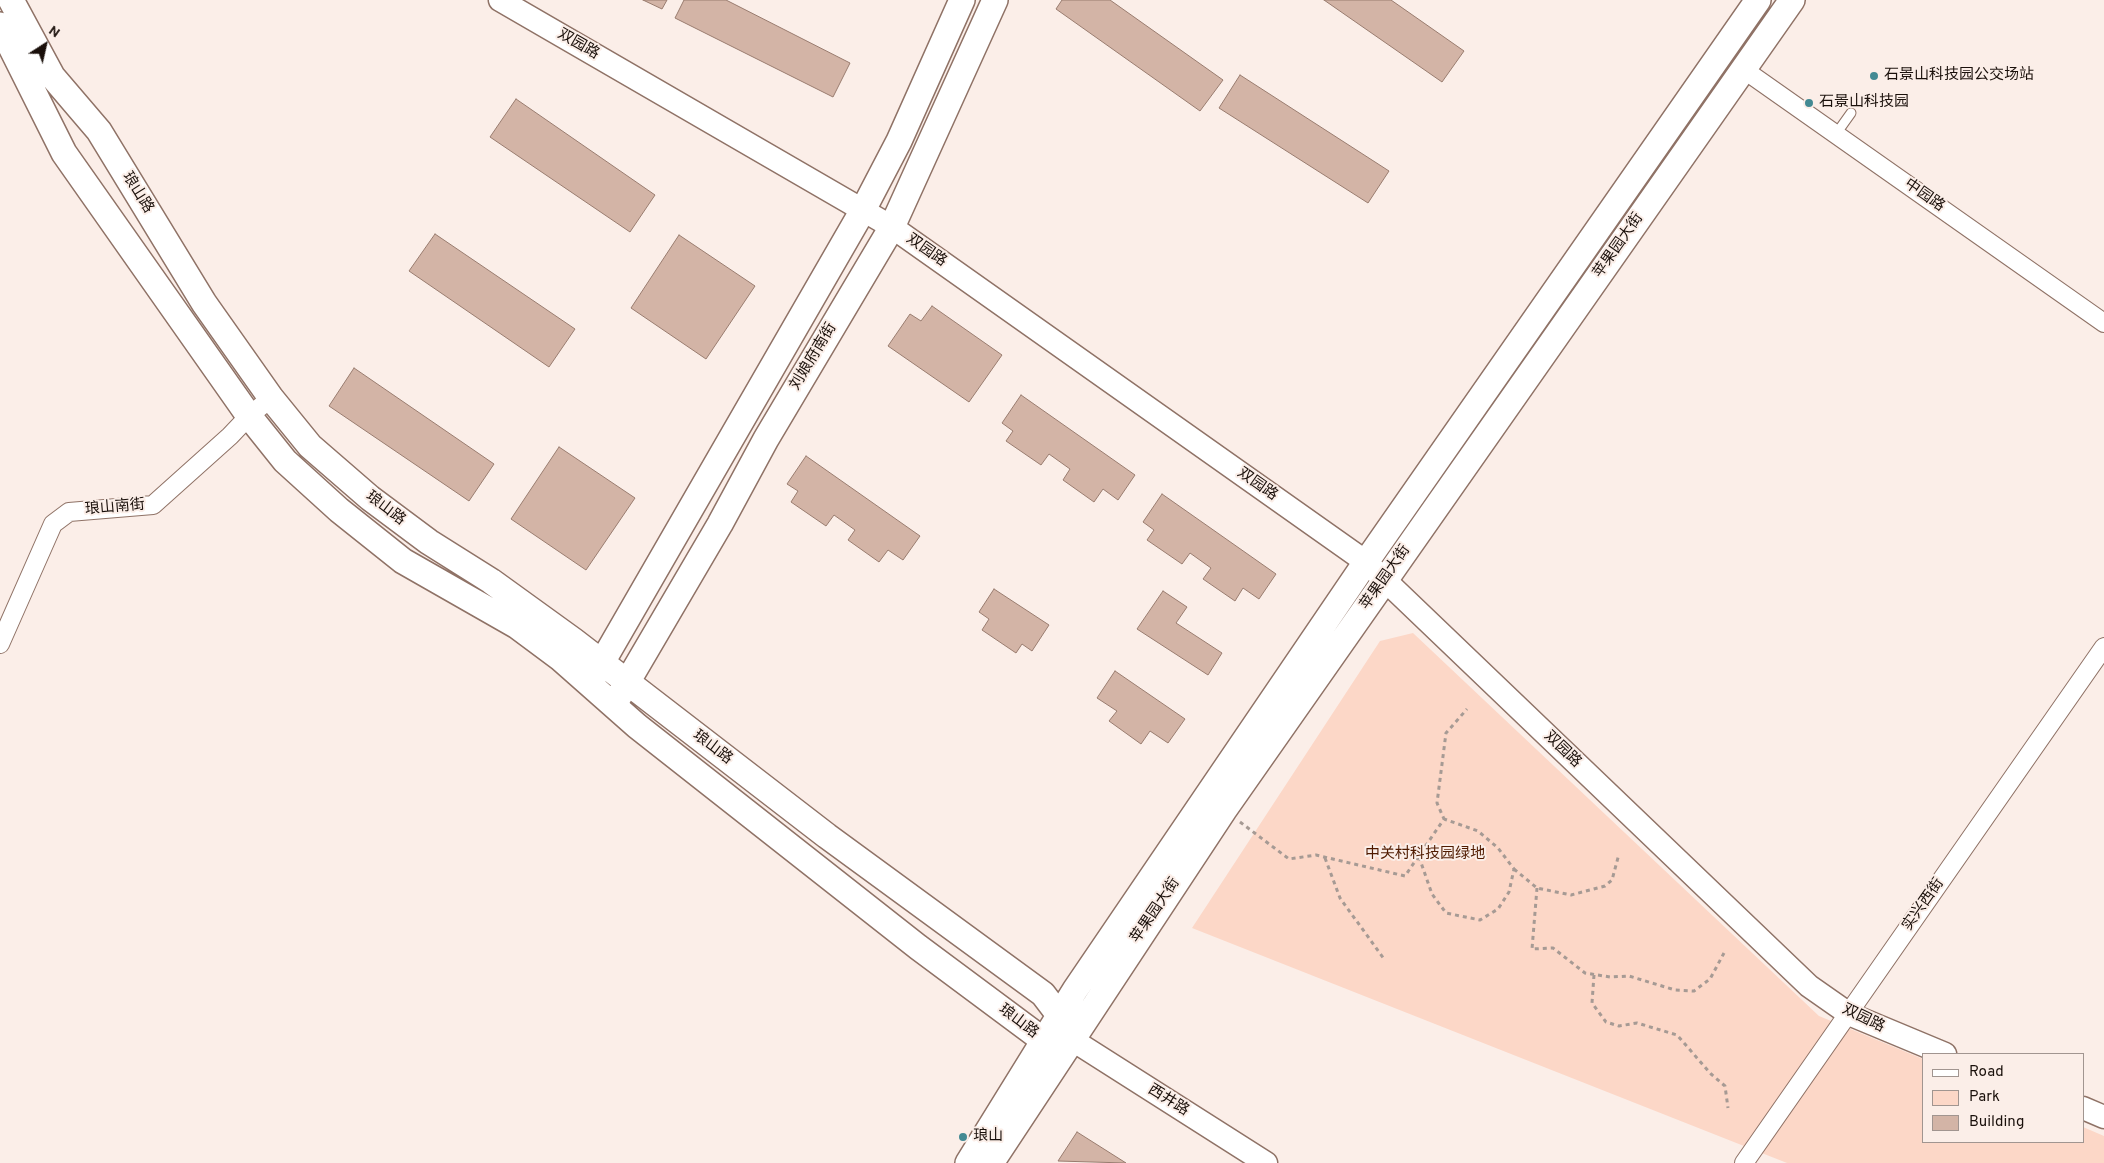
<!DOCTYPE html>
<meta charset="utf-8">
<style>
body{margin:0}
#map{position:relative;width:2104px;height:1163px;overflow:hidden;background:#fbeee8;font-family:Overpass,sans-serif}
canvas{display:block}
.legend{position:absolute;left:1922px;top:1053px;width:162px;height:90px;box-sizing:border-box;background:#fbeee8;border:1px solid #a19590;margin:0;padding:6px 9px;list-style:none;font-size:15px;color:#1a100b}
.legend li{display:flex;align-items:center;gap:10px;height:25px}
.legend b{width:25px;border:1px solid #a19590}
.north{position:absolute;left:20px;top:20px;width:50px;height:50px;-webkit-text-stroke:4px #fbeee8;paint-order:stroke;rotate:35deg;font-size:14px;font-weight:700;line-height:20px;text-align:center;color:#1a100b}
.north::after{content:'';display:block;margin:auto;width:18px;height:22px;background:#1a100b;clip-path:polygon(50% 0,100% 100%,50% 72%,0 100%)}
</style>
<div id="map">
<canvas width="2104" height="1163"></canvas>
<ul class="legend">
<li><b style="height:6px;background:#fff"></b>Road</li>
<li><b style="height:14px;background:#fcd7c7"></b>Park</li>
<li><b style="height:14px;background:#d3b4a6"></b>Building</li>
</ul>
<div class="north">N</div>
</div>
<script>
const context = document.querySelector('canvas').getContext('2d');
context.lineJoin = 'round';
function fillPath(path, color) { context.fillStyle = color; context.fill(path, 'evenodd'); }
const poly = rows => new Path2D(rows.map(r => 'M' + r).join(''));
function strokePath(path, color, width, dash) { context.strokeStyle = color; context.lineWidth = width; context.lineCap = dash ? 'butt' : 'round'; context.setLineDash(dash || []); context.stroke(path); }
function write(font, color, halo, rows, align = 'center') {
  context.font = font + ' Overpass,"Noto Sans SC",sans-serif'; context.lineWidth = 4; context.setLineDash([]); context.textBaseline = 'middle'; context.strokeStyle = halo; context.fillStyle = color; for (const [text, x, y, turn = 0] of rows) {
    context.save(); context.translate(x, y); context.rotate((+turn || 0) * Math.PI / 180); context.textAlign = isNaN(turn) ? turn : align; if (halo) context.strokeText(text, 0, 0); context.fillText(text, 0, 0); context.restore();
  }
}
const green = poly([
 [1413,633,1819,1016,1923,1059,1923,1142,2083,1142,2083,1127,2104,1136,2104,1163,1787,1163,1192,928,1380,641]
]);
const building = poly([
 [643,0,667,0,662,9,643,0],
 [684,0,726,0,850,63,833,97,675,18,684,0],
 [1062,0,1110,0,1223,80,1200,111,1056,9,1062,0],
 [1324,0,1391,0,1464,51,1442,82,1324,0],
 [1240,75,1389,171,1368,203,1219,108,1240,75],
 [516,99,655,195,630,232,490,137,516,99],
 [435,234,575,329,549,367,409,271,435,234],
 [679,235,755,286,706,359,631,308,679,235],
 [932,306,1002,355,969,402,888,346,910,314,921,321,932,306],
 [354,368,494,464,469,501,329,406,354,368],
 [1021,395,1135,475,1118,500,1103,489,1094,502,1063,480,1070,469,1049,454,1041,465,1006,441,1013,431,1002,423,1021,395],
 [559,447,635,498,586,570,511,519,559,447],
 [806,456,920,536,903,560,888,550,879,562,848,540,855,530,834,515,826,526,791,502,798,491,787,484,806,456],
 [1162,494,1276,574,1259,599,1243,588,1235,601,1203,579,1211,568,1190,553,1182,564,1147,540,1154,530,1143,522,1162,494],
 [994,589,1049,625,1032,651,1022,644,1016,653,982,630,989,619,979,612,994,589],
 [1163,591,1187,607,1176,623,1222,653,1208,675,1137,629,1163,591],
 [1115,671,1185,719,1168,743,1150,731,1141,744,1109,721,1117,711,1097,698,1115,671],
 [1077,1132,1126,1163,1058,1161,1077,1132]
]);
const path = poly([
 [1240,822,1289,859,1316,855,1405,876,1444,819,1437,803,1446,733,1467,709],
 [1419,857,1432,894,1446,913,1480,920,1498,909,1509,892,1514,869,1498,848,1478,831,1444,819],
 [1325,858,1340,898,1384,959],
 [1514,869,1537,888,1571,895,1605,886,1612,880,1619,854],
 [1537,888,1532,949,1553,948,1585,973,1610,977,1629,976,1675,990,1694,991,1710,979,1724,953],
 [1594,975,1592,1003,1606,1022,1619,1026,1637,1023,1677,1035,1711,1074,1725,1086,1728,1108]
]);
const service = poly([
 [1836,134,1851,113]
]);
const minor = poly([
 [1743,69,2104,323],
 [0,644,53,524,69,512,153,505,230,436,249,416,271,398],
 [1744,1163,2104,647]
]);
const tertiary = poly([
 [500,0,892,227,1366,562,1809,986,1849,1014,1945,1054],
 [1071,1039,1266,1163],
 [2083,1108,2104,1117]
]);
const secondary = poly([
 [11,0,52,76,99,131,204,303,271,398,310,446,370,498,429,542,491,581,574,641,827,836,1043,994,1059,1015,1071,1039],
 [0,25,64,153,249,416,285,461,339,510,403,561,517,626,560,658,637,726,918,947,1043,1040,1071,1039],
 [593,678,863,210,899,141,962,0],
 [618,698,720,524,766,439,892,227,995,0],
 [968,1163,1075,990,1366,562,1758,0],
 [991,1163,1224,810,1792,0]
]);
const markers = [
 [1874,76,5,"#438a93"],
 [1809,103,5,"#438a93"],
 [963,1137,5,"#438a93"]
];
const streetNames = [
 ["双园路",578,45,30],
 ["琅山路",137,193,58],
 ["中园路",1924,196,35],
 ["苹果园大街",1619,246,-55],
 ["双园路",926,251,35],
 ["刘娘府南街",814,357,-59],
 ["双园路",1257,485,35],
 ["琅山南街",115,508,-5],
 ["琅山路",385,509,37],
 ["苹果园大街",1386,578,-55],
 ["琅山路",712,748,37],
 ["双园路",1562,750,44],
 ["实兴西街",1924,905,-55],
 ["苹果园大街",1156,911,-56],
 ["双园路",1863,1019,26],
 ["琅山路",1018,1022,37],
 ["西井路",1168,1101,32]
];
const poiNames = [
 ["石景山科技园公交场站",1884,76],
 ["石景山科技园",1819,103],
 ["琅山",973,1137]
];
const parkNames = [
 ["中关村科技园绿地",1425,855]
];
fillPath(green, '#fcd7c7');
fillPath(building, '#d3b4a6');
strokePath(building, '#997c6f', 1);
strokePath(service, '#8f7266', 11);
strokePath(minor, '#8f7266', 20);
strokePath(tertiary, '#8f7266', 25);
strokePath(secondary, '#8f7266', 28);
strokePath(path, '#a69a94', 3, [4, 4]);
strokePath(service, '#fff', 9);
strokePath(minor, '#fff', 18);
strokePath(tertiary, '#fff', 22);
strokePath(secondary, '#fff', 25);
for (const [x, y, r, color] of markers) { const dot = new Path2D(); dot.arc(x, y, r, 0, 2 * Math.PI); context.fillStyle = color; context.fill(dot); strokePath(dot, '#fbeee8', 2); }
write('15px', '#1a100b', '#fbeee8', streetNames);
write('15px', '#1a100b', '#fbeee8', poiNames, 'left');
write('15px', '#501b00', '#fbeee8', parkNames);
</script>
